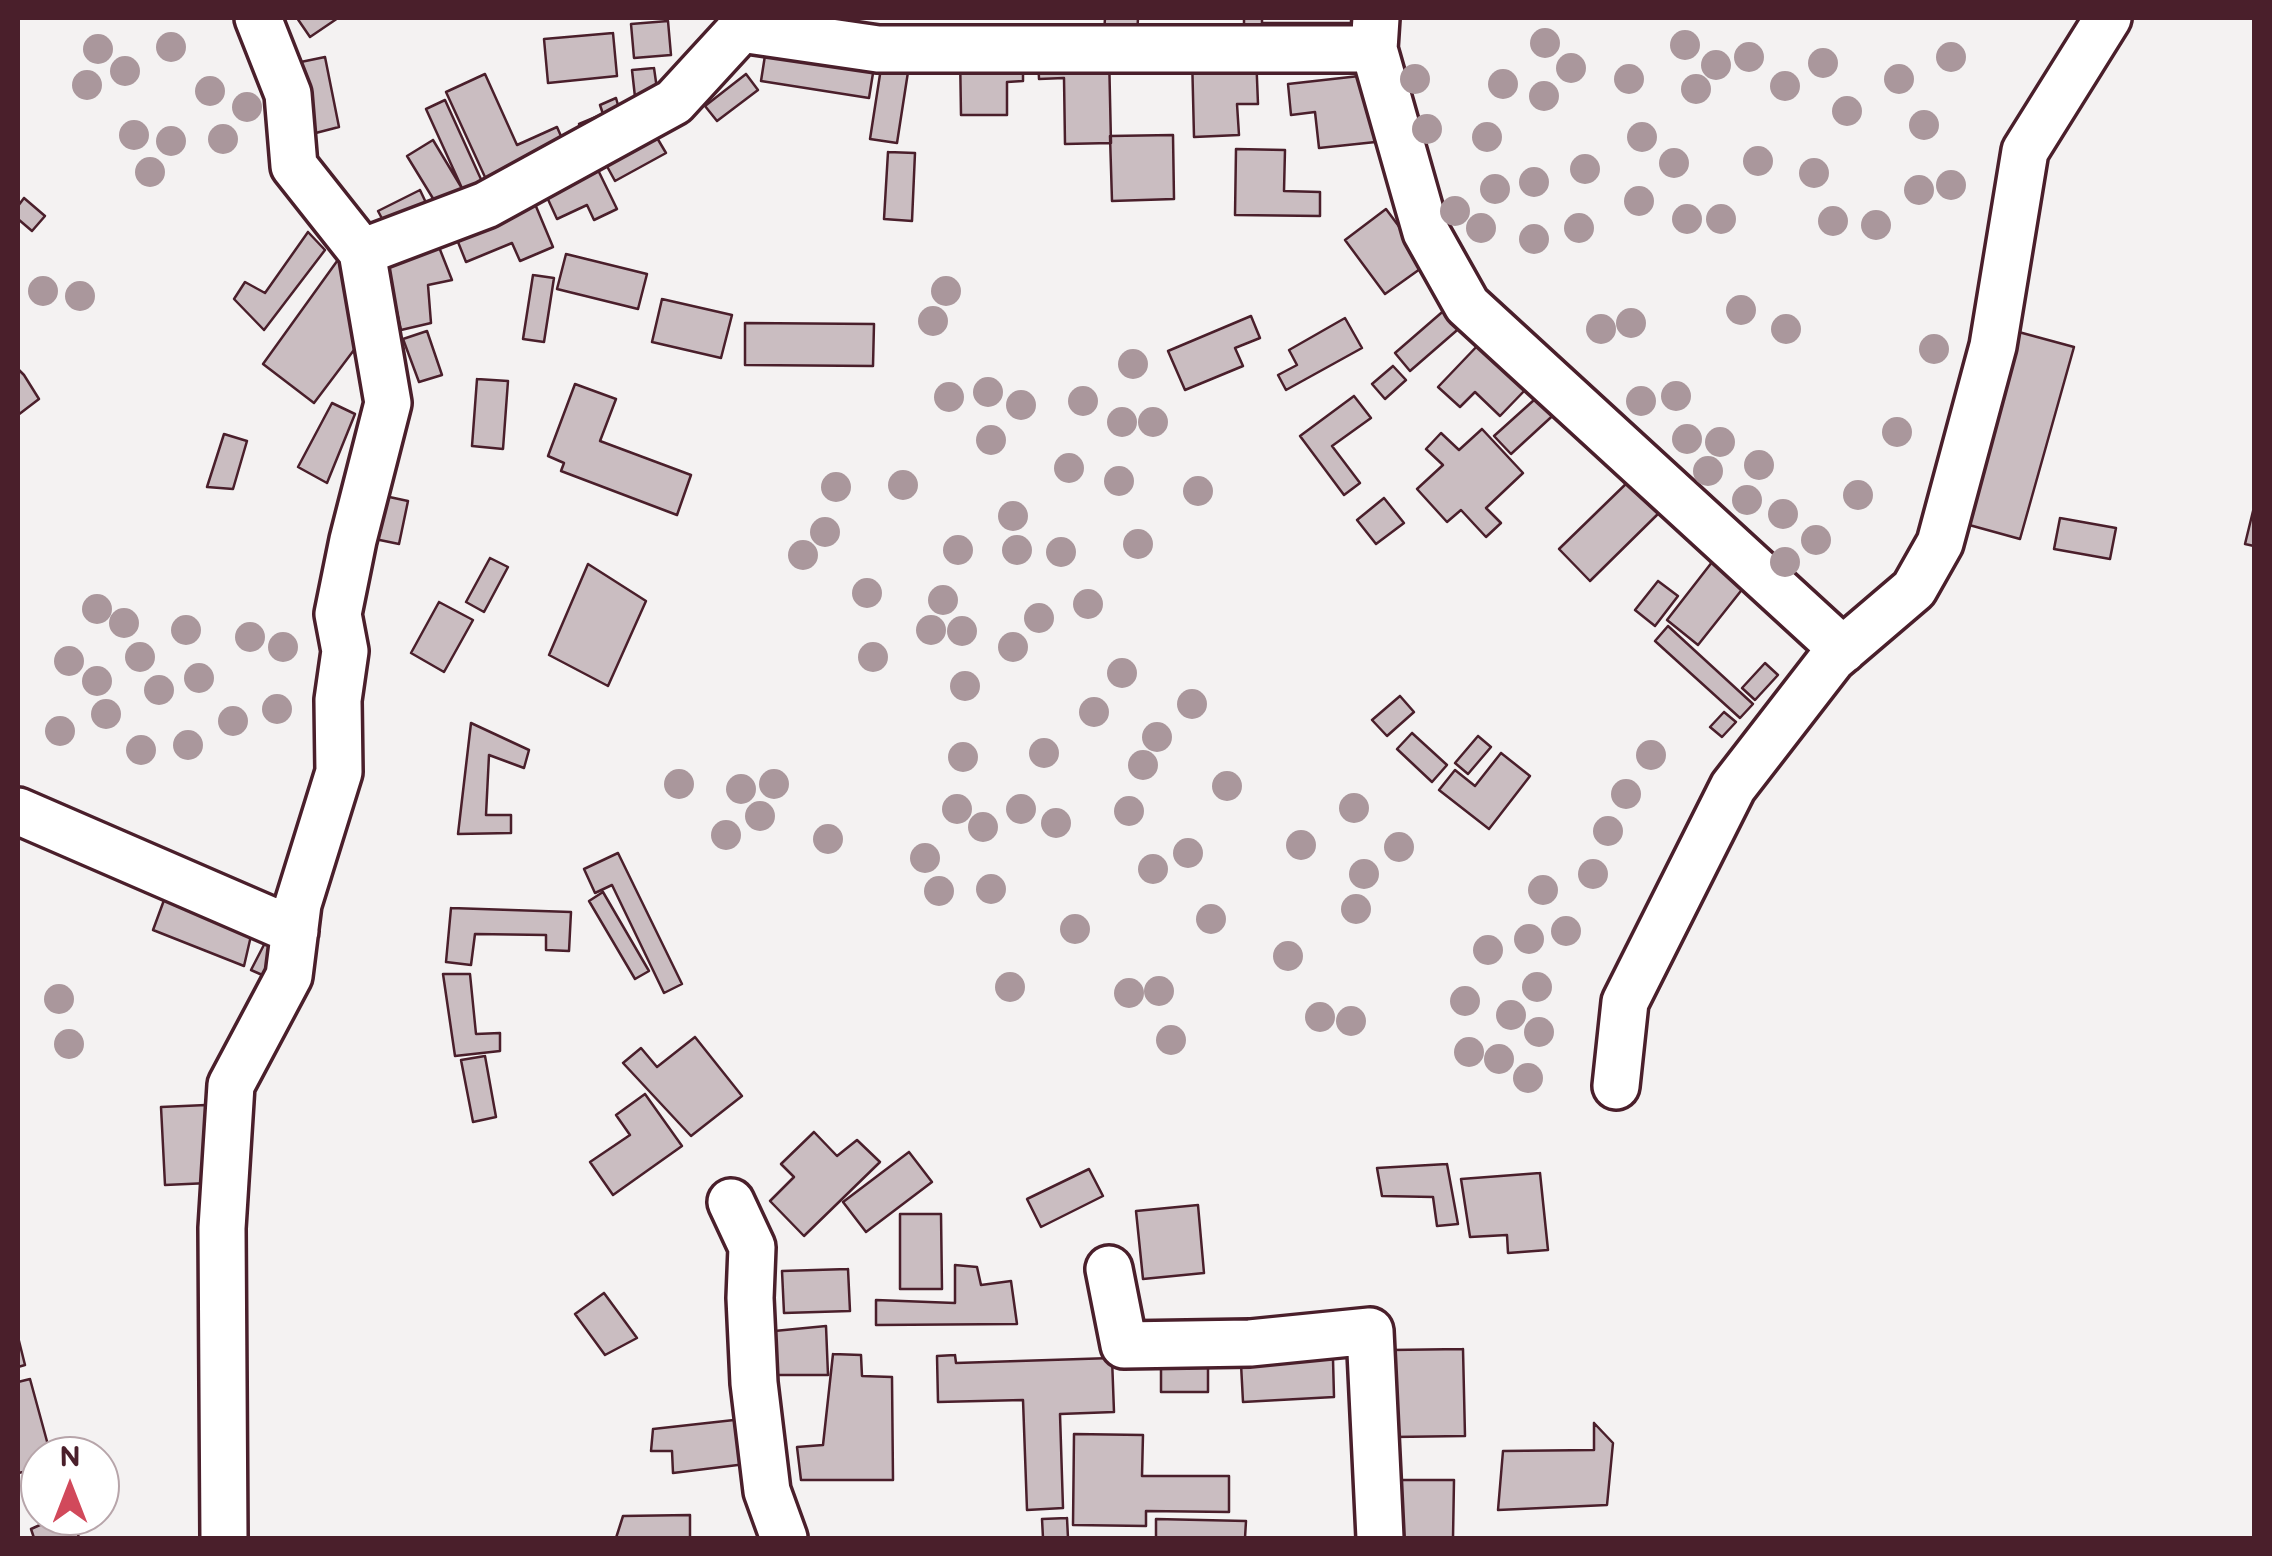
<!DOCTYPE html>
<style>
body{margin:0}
#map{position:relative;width:2272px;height:1556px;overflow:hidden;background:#f4f2f2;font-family:"Balsamiq Sans",sans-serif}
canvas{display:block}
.frame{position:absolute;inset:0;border:20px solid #4a1f2b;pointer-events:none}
.north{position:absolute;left:20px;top:1436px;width:100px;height:100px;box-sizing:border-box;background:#fff;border:2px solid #b7a5aa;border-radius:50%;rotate:0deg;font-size:28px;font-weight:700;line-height:40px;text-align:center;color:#4a1f2b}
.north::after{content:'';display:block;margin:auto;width:35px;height:45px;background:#d1495b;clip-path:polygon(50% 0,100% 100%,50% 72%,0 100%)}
</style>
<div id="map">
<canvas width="2272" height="1556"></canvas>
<div class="frame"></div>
<div class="north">N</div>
</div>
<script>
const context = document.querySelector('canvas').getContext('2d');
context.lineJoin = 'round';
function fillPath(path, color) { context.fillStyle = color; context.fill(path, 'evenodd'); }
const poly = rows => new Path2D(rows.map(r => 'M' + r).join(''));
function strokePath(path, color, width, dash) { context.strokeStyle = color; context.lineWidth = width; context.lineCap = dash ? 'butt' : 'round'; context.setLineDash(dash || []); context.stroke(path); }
const building = poly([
 [297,18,338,18,310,37,297,18],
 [1105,18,1138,18,1137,37,1104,34,1105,18],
 [1244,18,1262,18,1262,23,1374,23,1374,39,1244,39,1244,18],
 [668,21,671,55,634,58,631,24,668,21],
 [613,33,617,76,548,83,544,39,613,33],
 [766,49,874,67,869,98,761,81,766,49],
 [1023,51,1023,81,1007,82,1007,115,961,115,960,52,1023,51],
 [1109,53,1111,143,1065,144,1064,78,1039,79,1038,54,1109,53],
 [1256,54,1258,104,1237,104,1239,135,1194,137,1192,55,1256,54],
 [325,57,339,127,304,136,291,64,325,57],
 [654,68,659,103,636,106,632,70,654,68],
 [881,68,908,72,897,143,870,139,881,68],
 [485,74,517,145,557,127,568,152,490,188,446,92,485,74],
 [746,74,758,90,717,121,705,106,746,74],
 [1377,74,1385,141,1319,148,1315,112,1291,115,1288,84,1377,74],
 [616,98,618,105,629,101,636,118,585,139,579,124,603,114,600,105,616,98],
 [445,100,485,188,466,197,426,109,445,100],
 [653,131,666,153,615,181,603,159,653,131],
 [1173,135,1174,199,1112,201,1110,136,1173,135],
 [433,140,463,190,437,205,407,156,433,140],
 [1236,149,1285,150,1284,191,1320,192,1320,216,1235,215,1236,149],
 [888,152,915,153,912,221,884,219,888,152],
 [598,170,617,209,594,220,587,205,557,219,546,195,598,170],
 [420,190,428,207,387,228,378,211,420,190],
 [24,198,45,216,32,231,18,219,18,206,24,198],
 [535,204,553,247,520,261,512,243,466,262,456,237,535,204],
 [1386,209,1427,264,1385,294,1345,240,1386,209],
 [308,232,325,250,264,330,234,299,245,282,265,293,308,232],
 [437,242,452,280,428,285,431,323,401,330,386,263,437,242],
 [566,254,647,274,638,309,557,289,566,254],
 [340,257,363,338,314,403,263,364,340,257],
 [533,275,554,278,544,342,523,339,533,275],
 [662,299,732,315,721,358,652,342,662,299],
 [1448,307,1463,325,1410,371,1395,353,1448,307],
 [1251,316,1260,338,1235,348,1243,366,1185,390,1168,351,1251,316],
 [1345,318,1362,348,1286,390,1278,375,1297,365,1289,350,1345,318],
 [745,323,874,324,873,366,745,365,745,323],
 [427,331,442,375,419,382,403,339,427,331],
 [2015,331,2074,347,2020,539,1962,523,2015,331],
 [1480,343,1527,388,1500,416,1475,392,1460,407,1438,387,1480,343],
 [1393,366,1406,380,1385,399,1372,384,1393,366],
 [18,369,24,375,39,399,18,415,18,369],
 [477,379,508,381,503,449,472,446,477,379],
 [575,384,616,399,600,441,691,475,677,515,561,471,564,463,548,456,575,384],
 [1544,391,1560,409,1511,454,1494,436,1544,391],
 [1354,396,1371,418,1332,446,1360,483,1344,495,1300,436,1354,396],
 [332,403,355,414,327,483,298,467,332,403],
 [1482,429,1523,473,1486,508,1501,523,1486,537,1461,510,1447,522,1417,489,1443,465,1426,449,1441,433,1459,450,1482,429],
 [224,434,247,441,233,489,207,487,224,434],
 [1633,477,1664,508,1590,581,1559,549,1633,477],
 [380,495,408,501,399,544,370,538,380,495],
 [1384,498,1404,523,1376,544,1357,520,1384,498],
 [2254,507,2254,546,2245,544,2254,507],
 [2060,518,2116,528,2110,559,2054,549,2060,518],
 [1716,557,1748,582,1698,645,1667,620,1716,557],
 [490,558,508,567,484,612,466,602,490,558],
 [588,564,646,601,608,686,549,655,588,564],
 [1658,581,1678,596,1655,626,1635,610,1658,581],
 [439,602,473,620,444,672,411,653,439,602],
 [1668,626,1753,704,1740,718,1655,641,1668,626],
 [1765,663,1778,675,1755,700,1742,688,1765,663],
 [1400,696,1414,712,1387,736,1372,720,1400,696],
 [1724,712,1736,722,1722,737,1710,727,1724,712],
 [471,723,529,750,524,768,489,755,486,815,511,815,511,833,458,834,471,723],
 [1412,733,1447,765,1432,782,1397,749,1412,733],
 [1478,736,1491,747,1468,774,1455,763,1478,736],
 [1501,753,1530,776,1489,829,1439,790,1455,770,1475,786,1501,753],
 [618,853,682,984,664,993,612,885,595,893,584,869,618,853],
 [167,892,253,927,244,966,153,930,167,892],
 [603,892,649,971,635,979,589,901,603,892],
 [451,908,571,912,569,951,546,950,546,935,475,934,471,965,446,962,451,908],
 [268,937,287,949,269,978,251,970,268,937],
 [443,974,470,974,476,1034,500,1033,500,1051,455,1056,443,974],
 [695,1037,742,1096,691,1136,623,1063,641,1048,657,1067,695,1037],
 [485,1056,496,1117,473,1122,461,1060,485,1056],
 [645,1094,682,1146,613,1195,590,1162,630,1135,616,1115,645,1094],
 [206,1105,209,1183,165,1185,161,1107,206,1105],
 [814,1132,837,1156,857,1140,880,1162,804,1236,770,1201,794,1177,781,1164,814,1132],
 [909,1152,932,1182,866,1232,843,1202,909,1152],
 [1447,1164,1458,1224,1437,1226,1433,1197,1382,1196,1377,1168,1447,1164],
 [1089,1169,1103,1196,1041,1227,1027,1199,1089,1169],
 [1540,1173,1548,1250,1508,1253,1507,1235,1470,1237,1461,1179,1540,1173],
 [1198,1205,1204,1273,1143,1279,1136,1211,1198,1205],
 [900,1214,941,1214,942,1289,900,1289,900,1214],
 [955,1265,977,1267,981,1285,1011,1281,1017,1324,876,1325,876,1300,955,1303,955,1265],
 [848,1269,850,1311,784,1313,782,1271,848,1269],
 [604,1293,637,1338,605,1355,575,1314,604,1293],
 [826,1326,828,1375,764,1375,764,1332,826,1326],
 [18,1337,25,1365,18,1367,18,1337],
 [1463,1349,1465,1436,1393,1437,1391,1350,1463,1349],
 [833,1354,861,1355,862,1376,892,1377,893,1480,801,1480,797,1447,823,1445,833,1354],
 [955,1355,956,1363,1112,1358,1114,1412,1060,1414,1063,1508,1027,1510,1023,1400,938,1402,937,1356,955,1355],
 [1333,1359,1334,1397,1243,1402,1241,1364,1333,1359],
 [1161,1365,1208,1366,1208,1392,1161,1392,1161,1365],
 [30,1379,51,1456,40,1456,40,1469,18,1473,18,1382,30,1379],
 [752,1418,754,1463,673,1473,672,1451,651,1451,653,1429,752,1418],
 [1594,1423,1613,1443,1607,1505,1498,1510,1503,1451,1594,1450,1594,1423],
 [1074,1434,1143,1435,1142,1476,1229,1476,1229,1512,1146,1511,1146,1526,1073,1525,1074,1434],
 [1396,1480,1454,1480,1453,1538,1396,1538,1396,1480],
 [690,1515,690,1538,616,1538,623,1516,690,1515],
 [60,1516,73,1516,79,1538,34,1538,31,1529,60,1516],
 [1067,1518,1068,1538,1043,1538,1042,1519,1067,1518],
 [1156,1519,1246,1521,1245,1538,1156,1538,1156,1519]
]);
const minor = poly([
 [1376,18,1374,49,1426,232,1467,305,1843,650],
 [741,29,878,49,1374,49],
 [362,252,486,205,674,102,741,29,743,18],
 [18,811,295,931],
 [1616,1086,1625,1002,1733,787,1832,659,1914,589,1940,543,1993,346,2025,151,2108,18],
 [731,1202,752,1247,750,1298,754,1383,767,1491,784,1538],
 [1109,1269,1124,1345,1250,1343,1370,1331,1380,1538],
 [224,1538,222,1228,231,1085,289,976,298,904,339,772,338,700,345,651,338,614,353,540,388,403,362,252,294,166,288,94,258,18]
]);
const trees = [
 [1545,43],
 [1685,45],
 [171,47],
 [98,49],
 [1749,57],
 [1951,57],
 [1823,63],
 [1716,65],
 [1571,68],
 [125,71],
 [1415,79],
 [1629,79],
 [1899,79],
 [1503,84],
 [87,85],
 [1785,86],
 [1696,89],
 [210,91],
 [1544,96],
 [247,107],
 [1847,111],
 [1924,125],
 [1427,129],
 [134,135],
 [1487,137],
 [1642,137],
 [223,139],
 [171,141],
 [1758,161],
 [1674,163],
 [1585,169],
 [150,172],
 [1814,173],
 [1534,182],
 [1951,185],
 [1495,189],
 [1919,190],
 [1639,201],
 [1455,211],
 [1687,219],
 [1721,219],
 [1833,221],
 [1876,225],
 [1481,228],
 [1579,228],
 [1534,239],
 [43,291],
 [946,291],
 [80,296],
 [1741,310],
 [933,321],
 [1631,323],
 [1601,329],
 [1786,329],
 [1934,349],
 [1133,364],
 [988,392],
 [1676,396],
 [949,397],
 [1083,401],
 [1641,401],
 [1021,405],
 [1122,422],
 [1153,422],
 [1897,432],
 [1687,439],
 [991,440],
 [1720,442],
 [1759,465],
 [1069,468],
 [1708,471],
 [1119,481],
 [903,485],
 [836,487],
 [1198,491],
 [1858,495],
 [1747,500],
 [1783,514],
 [1013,516],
 [825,532],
 [1816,540],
 [1138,544],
 [958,550],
 [1017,550],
 [1061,552],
 [803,555],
 [1785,562],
 [867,593],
 [943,600],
 [1088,604],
 [97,609],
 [1039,618],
 [124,623],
 [186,630],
 [931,630],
 [962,631],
 [250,637],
 [283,647],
 [1013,647],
 [140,657],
 [873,657],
 [69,661],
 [1122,673],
 [199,678],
 [97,681],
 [965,686],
 [159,690],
 [1192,704],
 [277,709],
 [1094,712],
 [106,714],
 [233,721],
 [60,731],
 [1157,737],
 [188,745],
 [141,750],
 [1044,753],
 [1651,755],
 [963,757],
 [1143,765],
 [679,784],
 [774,784],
 [1227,786],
 [741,789],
 [1626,794],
 [1354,808],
 [957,809],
 [1021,809],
 [1129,811],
 [760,816],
 [1056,823],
 [983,827],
 [1608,831],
 [726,835],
 [828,839],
 [1301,845],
 [1399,847],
 [1188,853],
 [925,858],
 [1153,869],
 [1364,874],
 [1593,874],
 [991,889],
 [1543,890],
 [939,891],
 [1356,909],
 [1211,919],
 [1075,929],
 [1566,931],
 [1529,939],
 [1488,950],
 [1288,956],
 [1010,987],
 [1537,987],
 [1159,991],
 [1129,993],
 [59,999],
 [1465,1001],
 [1511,1015],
 [1320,1017],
 [1351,1021],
 [1539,1032],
 [1171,1040],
 [69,1044],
 [1469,1052],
 [1499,1059],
 [1528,1078]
];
fillPath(building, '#cabdc1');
strokePath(building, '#4a1f2b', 2.5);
strokePath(minor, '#4a1f2b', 52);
strokePath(minor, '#fff', 45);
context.fillStyle = '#aa979c';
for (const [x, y] of trees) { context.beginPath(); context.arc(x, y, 15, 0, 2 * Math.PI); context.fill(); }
</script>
